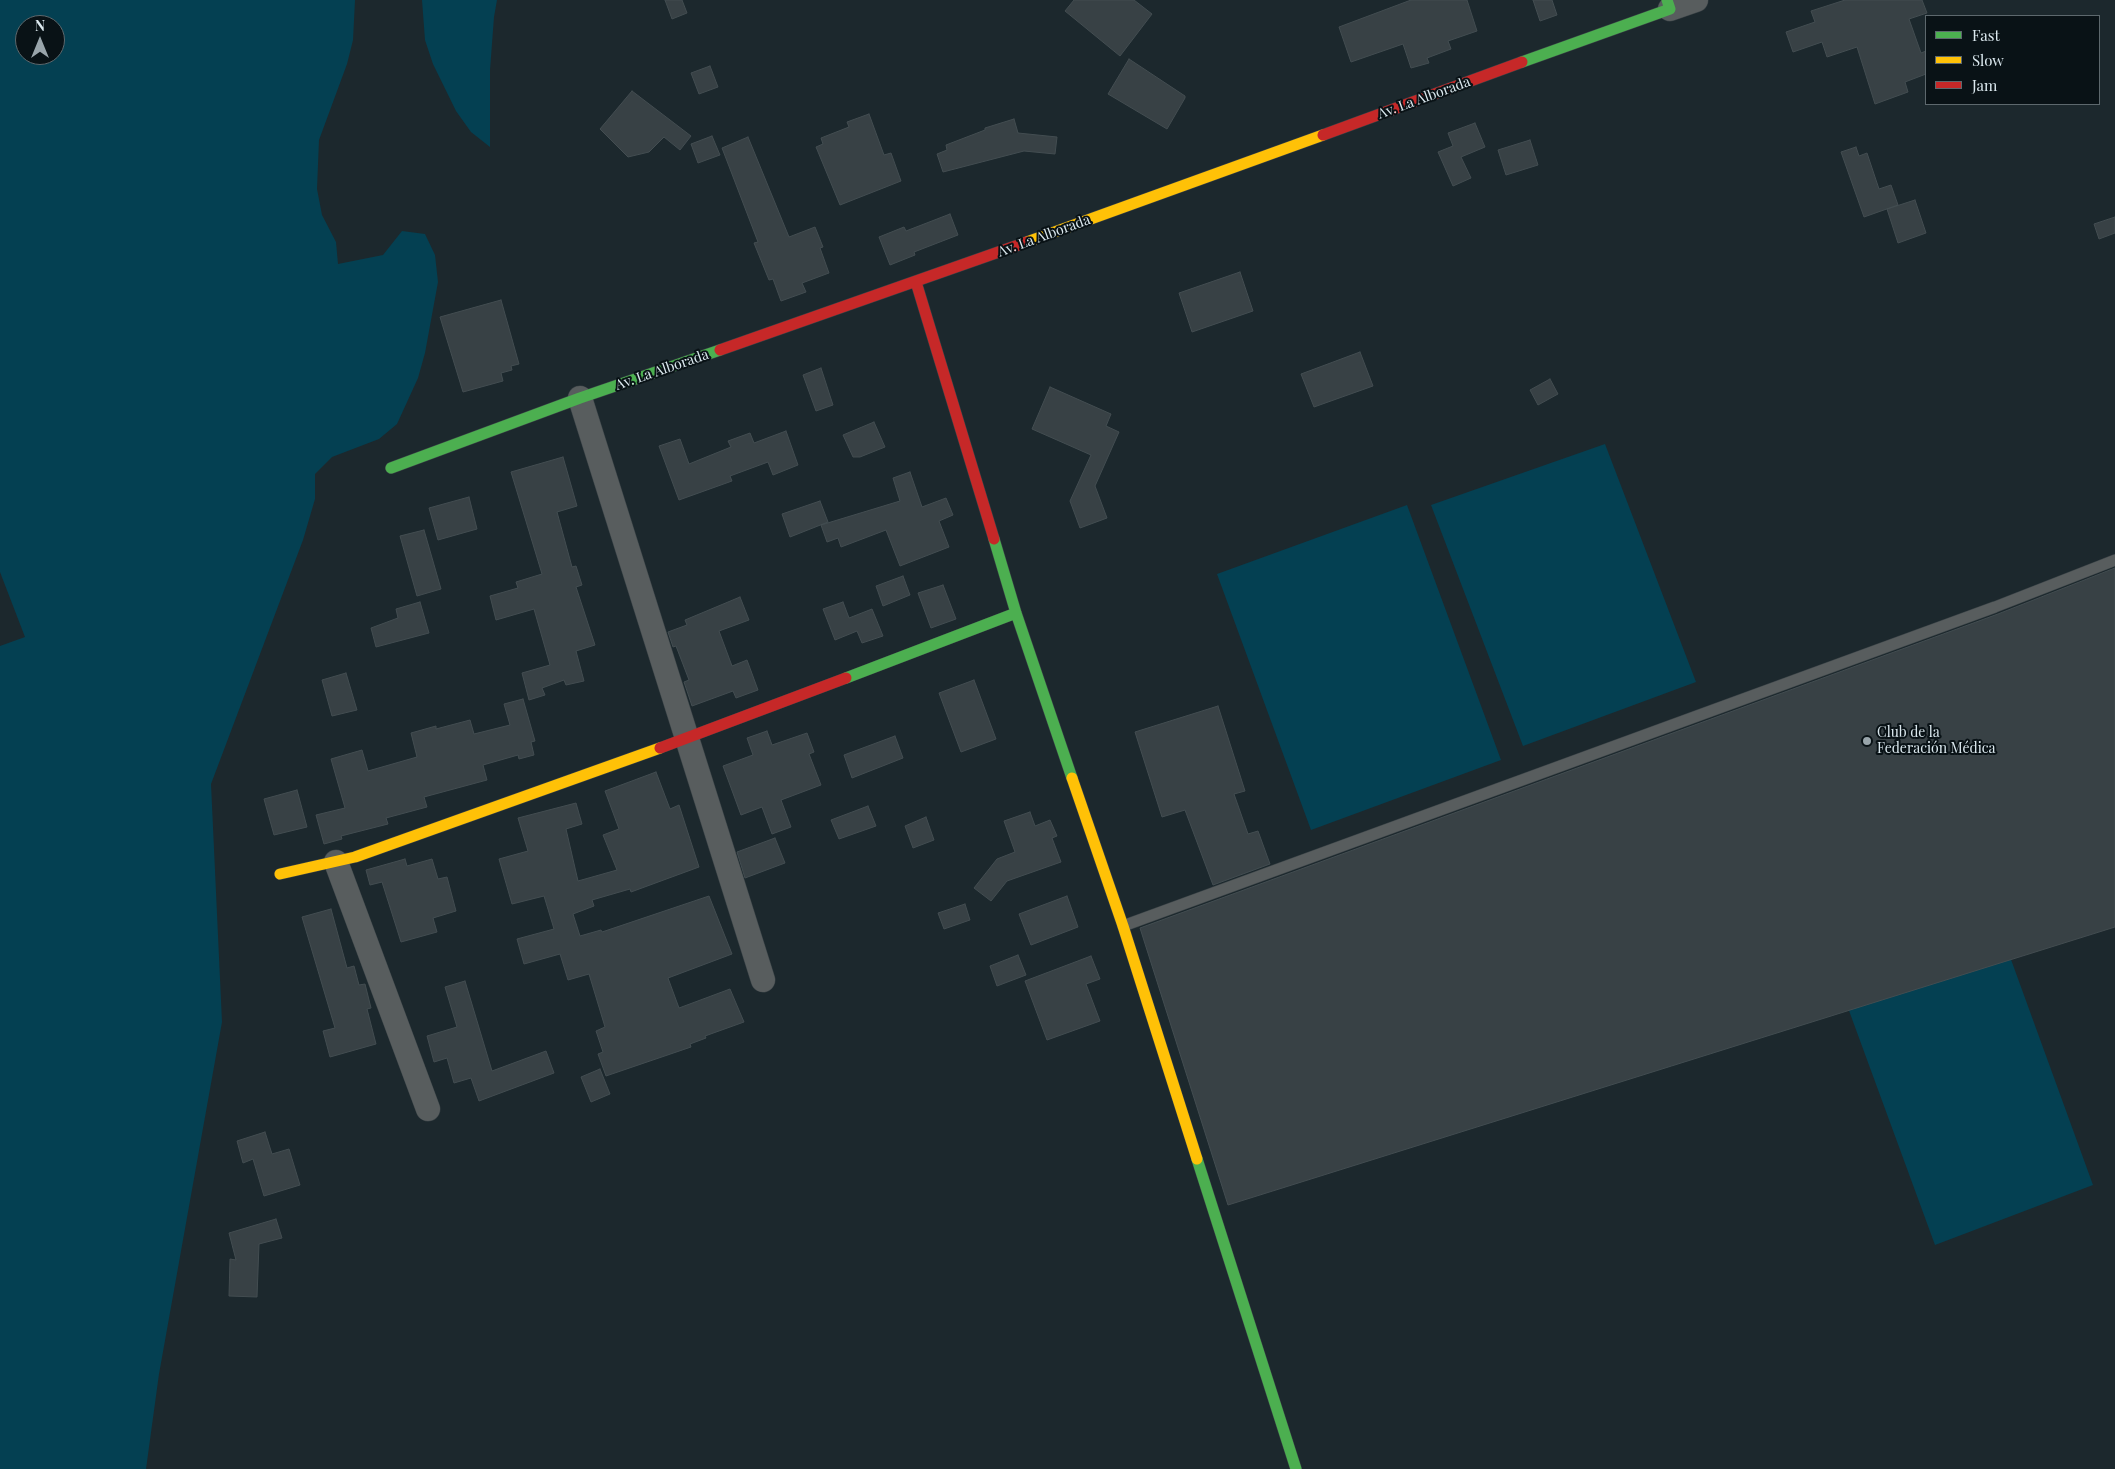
<!DOCTYPE html>
<meta charset="utf-8">
<style>
body{margin:0}
#map{position:relative;width:2115px;height:1469px;overflow:hidden;background:#1c282d;font-family:"Playfair Display",serif}
canvas{display:block}
.legend{position:absolute;left:1925px;top:15px;width:175px;height:90px;box-sizing:border-box;background:#091216;border:1px solid #5d686d;margin:0;padding:6px 9px;list-style:none;font-size:15px;color:#dce9ef}
.legend li{display:flex;align-items:center;gap:10px;height:25px}
.legend b{width:25px;border:1px solid #5d686d}
.north{position:absolute;left:15px;top:15px;width:50px;height:50px;box-sizing:border-box;background:#091216;border:1px solid #5d686d;border-radius:50%;rotate:0deg;font-size:14px;font-weight:700;line-height:20px;text-align:center;color:#dce9ef}
.north::after{content:'';display:block;margin:auto;width:18px;height:22px;background:#99a5ab;clip-path:polygon(50% 0,100% 100%,50% 72%,0 100%)}
</style>
<div id="map">
<canvas width="2115" height="1469"></canvas>
<ul class="legend">
<li><b style="height:6px;background:#4caf50"></b>Fast</li>
<li><b style="height:6px;background:#ffc107"></b>Slow</li>
<li><b style="height:6px;background:#c62828"></b>Jam</li>
</ul>
<div class="north">N</div>
</div>
<script>
const context = document.querySelector('canvas').getContext('2d');
context.lineJoin = 'round';
function fillPath(path, color) { context.fillStyle = color; context.fill(path, 'evenodd'); }
const poly = rows => new Path2D(rows.map(r => 'M' + r).join(''));
function strokePath(path, color, width, dash) { context.strokeStyle = color; context.lineWidth = width; context.lineCap = dash ? 'butt' : 'round'; context.setLineDash(dash || []); context.stroke(path); }
function write(font, color, halo, rows, align = 'center') {
  context.font = font + ' "Playfair Display",serif'; context.lineWidth = 4; context.setLineDash([]); context.textBaseline = 'middle'; context.strokeStyle = halo; context.fillStyle = color; for (const [text, x, y, turn = 0] of rows) {
    context.save(); context.translate(x, y); context.rotate((+turn || 0) * Math.PI / 180); context.textAlign = isNaN(turn) ? turn : align; if (halo) context.strokeText(text, 0, 0); context.fillText(text, 0, 0); context.restore();
  }
}
const green = poly([
 [0,0,355,0,353,40,347,64,319,140,317,189,322,215,336,242,338,264,383,255,402,231,425,234,435,255,438,282,425,353,418,378,397,424,379,439,332,457,315,474,315,499,303,540,211,784,222,1022,159,1374,146,1469,0,1469,0,646,25,637,0,572],
 [25,25,55,25,55,55,25,55],
 [422,0,497,0,494,17,490,70,490,147,471,132,456,111,433,64,425,40],
 [1605,444,1696,682,1523,746,1431,505],
 [1407,505,1501,760,1311,830,1217,574],
 [2005,943,2093,1185,1935,1245,1844,997]
]);
const building = poly([
 [665,0,682,0,687,13,672,19,665,0],
 [1074,0,1134,0,1152,14,1120,56,1065,11,1074,0],
 [1411,0,1467,0,1477,31,1448,41,1451,49,1427,58,1429,63,1411,68,1403,44,1351,62,1339,27,1411,0],
 [1533,0,1552,0,1557,15,1540,21,1533,0],
 [1845,0,1922,0,1927,13,1909,19,1921,53,1926,51,1926,74,1905,82,1908,92,1875,104,1857,47,1827,57,1822,42,1793,52,1786,32,1815,22,1811,11,1845,0],
 [1129,59,1185,96,1185,98,1167,129,1108,94,1129,59],
 [710,66,718,87,699,94,691,73,710,66],
 [632,91,691,136,680,150,664,137,649,152,628,157,600,129,632,91],
 [869,114,884,155,891,153,901,181,840,205,816,147,823,144,821,138,849,127,847,122,869,114],
 [1014,119,1018,133,1057,137,1055,154,1024,151,943,172,937,154,947,150,946,145,985,130,985,128,1014,119],
 [1475,123,1485,147,1461,157,1471,178,1453,186,1438,152,1453,146,1448,133,1475,123],
 [712,136,720,155,698,163,691,144,712,136],
 [748,137,789,237,815,227,823,247,820,248,829,273,802,283,806,292,781,301,773,279,769,280,754,243,758,242,722,148,748,137],
 [1530,140,1538,165,1506,175,1498,150,1530,140],
 [1856,147,1859,156,1867,153,1879,189,1891,185,1898,205,1864,217,1841,152,1856,147],
 [1915,200,1926,233,1898,243,1887,209,1915,200],
 [950,214,958,235,914,252,915,255,890,265,879,237,904,227,906,231,950,214],
 [2115,217,2115,233,2099,239,2094,224,2115,217],
 [1240,272,1253,311,1192,332,1179,293,1240,272],
 [501,300,519,364,511,366,512,370,501,373,503,381,463,392,440,317,501,300],
 [1360,352,1373,386,1314,407,1301,374,1360,352],
 [821,368,833,405,816,411,803,375,821,368],
 [1550,379,1558,394,1538,405,1530,390,1550,379],
 [1050,387,1111,414,1106,426,1119,432,1095,486,1107,518,1080,528,1070,501,1091,455,1032,429,1050,387],
 [874,422,885,447,860,457,853,457,843,435,874,422],
 [786,431,798,465,773,475,768,462,730,476,732,481,679,500,659,446,680,439,689,464,731,447,728,441,750,433,754,443,786,431],
 [563,457,577,506,557,512,572,567,576,566,582,585,576,587,595,645,576,651,584,681,566,685,564,680,542,688,545,695,529,700,522,673,550,665,534,609,496,620,490,596,518,588,516,582,542,574,511,472,563,457],
 [910,472,922,507,946,498,953,515,939,521,949,547,900,566,886,530,841,547,838,538,827,542,821,525,900,501,893,478,910,472],
 [469,497,477,529,438,540,429,508,469,497],
 [820,501,828,522,790,537,782,514,820,501],
 [424,530,441,589,417,596,400,536,424,530],
 [2115,568,2115,927,1228,1205,1140,928,1998,614,2115,568],
 [903,576,910,595,883,606,876,586,903,576],
 [943,585,956,619,931,628,918,593,943,585],
 [740,597,749,620,719,631,732,666,747,660,758,690,736,698,733,691,692,706,684,682,689,680,676,646,673,647,668,632,687,625,685,620,740,597],
 [420,602,429,633,376,647,371,628,398,618,396,609,420,602],
 [843,602,849,618,872,609,883,636,862,643,857,631,835,640,823,609,843,602],
 [346,673,357,710,332,716,322,680,346,673],
 [974,680,996,739,961,752,939,693,974,680],
 [523,699,535,741,531,742,534,755,519,759,518,755,483,765,487,780,424,797,427,807,386,818,388,824,341,836,342,839,324,844,316,815,345,808,331,759,362,750,368,771,417,757,411,733,436,726,436,729,470,720,474,734,510,725,504,704,523,699],
 [1218,706,1245,791,1234,794,1248,834,1258,831,1270,864,1213,885,1185,810,1162,817,1135,732,1218,706],
 [767,731,772,745,807,733,814,752,809,754,821,785,781,800,791,827,772,834,762,807,741,815,723,766,753,755,747,738,767,731],
 [895,736,903,758,852,778,844,755,895,736],
 [656,772,670,809,679,805,699,867,631,892,630,889,592,900,594,906,573,914,580,936,601,930,602,932,709,896,732,954,668,978,679,1008,730,989,744,1022,705,1036,706,1038,690,1044,691,1047,606,1076,598,1054,603,1052,596,1031,605,1027,589,974,568,980,560,954,524,964,517,939,554,929,544,896,512,904,499,859,528,851,518,818,576,803,582,824,566,829,578,881,617,870,603,835,619,829,605,791,656,772],
 [297,790,307,827,274,835,264,799,297,790],
 [868,806,876,826,839,839,831,820,868,806],
 [1030,812,1035,826,1050,820,1057,836,1052,838,1061,862,1007,881,991,901,974,888,997,859,1015,852,1004,821,1030,812],
 [926,817,934,840,913,848,905,826,926,817],
 [775,838,785,863,745,878,737,852,775,838],
 [405,859,407,866,432,859,438,879,447,877,456,911,433,918,437,932,401,942,382,882,370,885,366,870,405,859],
 [1067,896,1078,927,1031,945,1019,914,1067,896],
 [965,904,970,920,944,929,938,913,965,904],
 [331,909,347,968,354,966,359,985,365,984,371,1008,367,1009,376,1044,330,1057,323,1031,335,1028,302,917,331,909],
 [1018,955,1026,975,997,986,990,966,1018,955],
 [1091,956,1100,979,1086,984,1100,1021,1047,1040,1025,981,1091,956],
 [465,981,492,1071,546,1051,554,1073,479,1101,471,1078,454,1083,447,1058,434,1062,427,1036,457,1027,445,987,465,981],
 [600,1069,610,1094,591,1102,581,1077,600,1069],
 [265,1132,272,1154,289,1149,300,1185,264,1196,253,1159,243,1163,237,1141,265,1132],
 [276,1219,282,1238,259,1244,257,1297,229,1296,230,1259,236,1260,229,1233,276,1219]
]);
const lane = poly([
 [1123,926,1995,607,2115,560]
]);
const street = poly([
 [1670,9,1696,0],
 [580,398,763,980],
 [336,862,428,1109]
]);
const fast = poly([
 [1522,62,1670,9,1667,0],
 [391,468,580,398,720,350],
 [994,539,1016,613,1072,778],
 [846,678,1016,613],
 [1197,1159,1296,1469]
]);
const slow = poly([
 [1027,242,1323,135],
 [1072,778,1123,926,1197,1159],
 [280,874,355,857,660,748]
]);
const jam = poly([
 [1323,135,1522,62],
 [916,282,994,539],
 [720,350,1027,242],
 [660,748,846,678]
]);
const markers = [
 [1867,741,5,"#99a5ab"]
];
const streetNames = [
 ["Av. La Alborada",1424,98,-20],
 ["Av. La Alborada",1044,236,-20],
 ["Av. La Alborada",662,370,-19]
];
const poiNames = [
 ["Club de la",1877,733],
 ["Federación Médica",1877,749]
];
fillPath(green, '#044052');
fillPath(building, '#384145');
strokePath(building, '#434d51', 1);
strokePath(lane, '#394246', 12);
strokePath(street, '#394246', 25);
strokePath(fast, '#394246', 12);
strokePath(slow, '#394246', 12);
strokePath(jam, '#394246', 12);
strokePath(lane, '#585d5e', 11);
strokePath(street, '#585d5e', 24);
strokePath(fast, '#4caf50', 11);
strokePath(slow, '#ffc107', 11);
strokePath(jam, '#c62828', 11);
for (const [x, y, r, color] of markers) { const dot = new Path2D(); dot.arc(x, y, r, 0, 2 * Math.PI); context.fillStyle = color; context.fill(dot); strokePath(dot, '#091216', 2); }
write('14px', '#dce9ef', '#091216', streetNames);
write('14px', '#dce9ef', '#091216', poiNames, 'left');
</script>
